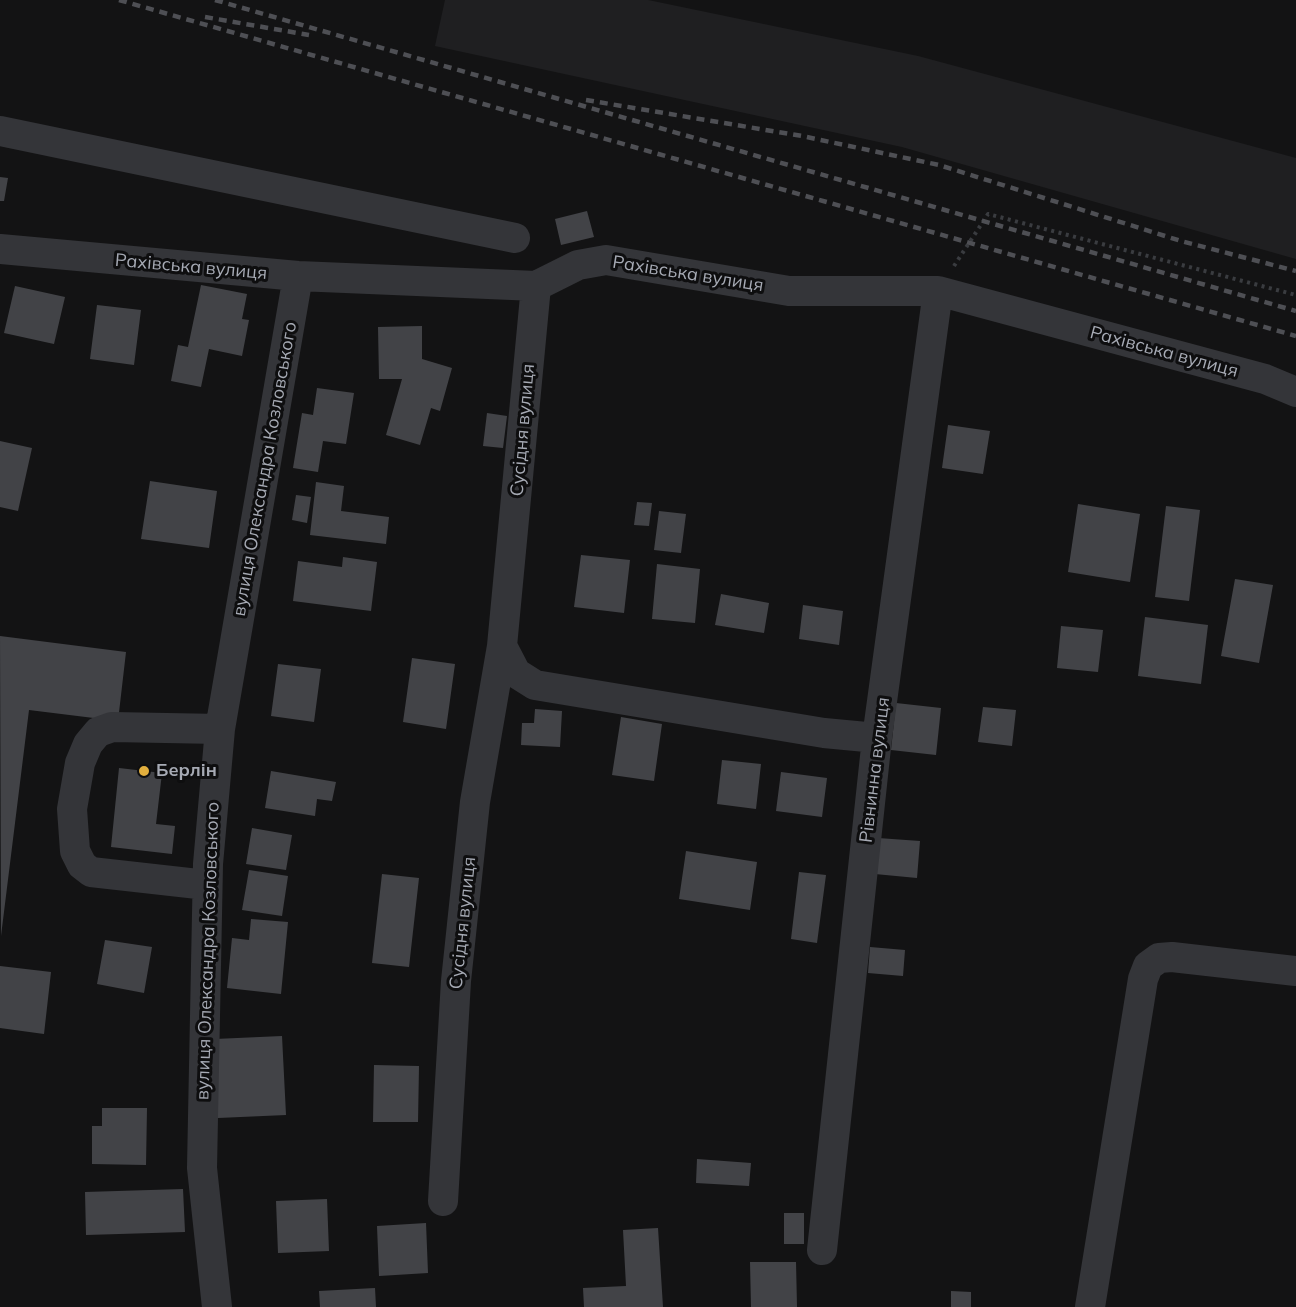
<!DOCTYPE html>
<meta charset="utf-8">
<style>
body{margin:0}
canvas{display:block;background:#131314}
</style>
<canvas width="1296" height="1307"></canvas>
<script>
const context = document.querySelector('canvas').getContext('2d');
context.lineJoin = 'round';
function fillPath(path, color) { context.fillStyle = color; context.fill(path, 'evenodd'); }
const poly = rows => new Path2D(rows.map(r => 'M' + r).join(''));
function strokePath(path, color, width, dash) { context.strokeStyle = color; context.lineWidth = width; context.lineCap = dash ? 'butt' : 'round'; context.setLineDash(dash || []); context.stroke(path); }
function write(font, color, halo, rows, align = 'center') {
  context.font = font + ' Mulish,sans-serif'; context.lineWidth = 6; context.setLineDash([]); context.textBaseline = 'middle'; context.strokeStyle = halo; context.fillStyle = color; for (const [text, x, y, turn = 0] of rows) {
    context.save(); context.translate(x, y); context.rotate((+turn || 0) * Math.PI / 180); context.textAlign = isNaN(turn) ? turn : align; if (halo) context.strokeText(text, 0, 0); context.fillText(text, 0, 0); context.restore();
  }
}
const built = poly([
 [445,0,648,0,918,56,1296,158,1296,259,902,147,435,46]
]);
const building = poly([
 [0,177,8,178,4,201,0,201],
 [587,211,594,237,561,245,555,219],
 [201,285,247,294,242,319,249,320,242,356,209,349,201,387,171,381,178,345,188,347],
 [15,286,65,297,54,344,4,333],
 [97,305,141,310,134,365,90,359],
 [422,326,422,359,452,368,440,411,431,408,420,445,386,435,402,379,379,379,378,327],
 [317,388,354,393,346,444,323,441,318,472,293,468,302,413,313,415],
 [487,413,507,416,503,448,483,446],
 [948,425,990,431,983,474,942,468],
 [0,441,32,448,18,511,0,507],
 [150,481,217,491,209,548,141,539],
 [316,482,344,486,341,511,389,517,386,544,310,535],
 [296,495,311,497,307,523,292,520],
 [637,502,652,503,649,526,634,525],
 [1078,504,1140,514,1130,582,1068,572],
 [1166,506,1200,510,1189,601,1155,597],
 [659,511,686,514,681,553,654,550],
 [581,555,630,560,624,613,574,607],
 [343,557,377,562,371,611,293,601,298,561,342,567],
 [657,564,700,569,695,623,652,619],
 [1235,579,1273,585,1259,663,1221,656],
 [721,594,769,603,764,633,715,625],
 [803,605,843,611,839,645,799,639],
 [1145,617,1208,625,1201,684,1138,676],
 [1061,626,1103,630,1098,672,1057,668],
 [0,636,126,652,118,721,29,710,1,936],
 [412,658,455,664,446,729,403,722],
 [278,664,321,669,314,722,271,716],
 [896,703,941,708,936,755,891,750],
 [983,707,1016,710,1012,746,978,742],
 [535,709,562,711,560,747,521,745,522,723,534,723],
 [621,717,662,724,654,781,612,775],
 [722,760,761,764,756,809,717,804],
 [119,768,162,773,156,824,175,826,172,854,111,847],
 [271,771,336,782,332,801,317,799,315,816,265,808],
 [781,772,827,778,822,817,776,811],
 [252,828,292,835,286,870,246,864],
 [878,838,920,841,917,878,875,874],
 [686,851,757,862,750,910,679,899],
 [249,870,288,876,282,916,242,910],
 [799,872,826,875,817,943,791,939],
 [382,874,419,878,409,967,372,963],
 [251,919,288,922,281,994,227,988,232,938,249,940],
 [105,940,152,947,144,993,97,984],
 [870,947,905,950,903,976,868,973],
 [0,966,51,972,44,1034,0,1028],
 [282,1036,286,1115,218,1118,215,1039],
 [374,1065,419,1066,418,1122,373,1122],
 [102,1108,147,1108,146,1165,92,1164,92,1126,102,1126],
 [697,1159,751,1163,749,1186,696,1183],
 [183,1189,185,1232,86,1235,85,1192],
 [327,1199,329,1251,278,1253,276,1201],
 [784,1213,804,1213,804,1244,784,1244],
 [426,1223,428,1273,379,1276,377,1226],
 [658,1228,663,1307,584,1307,583,1288,626,1286,623,1230],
 [750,1262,796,1262,797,1307,751,1307],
 [375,1288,376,1307,320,1307,319,1291],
 [951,1291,971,1292,971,1307,951,1307]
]);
const path = poly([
 [954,266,988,214,1296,295]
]);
const minor = poly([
 [0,131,515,238],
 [0,249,298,276,536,286,578,265,606,260,789,291,938,291,1265,379,1296,392],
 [502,646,516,673,535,685,824,733,877,738],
 [207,885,91,872,82,865,75,851,72,809,80,763,88,744,98,732,112,727,220,729],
 [443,1201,456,981,475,802,502,646,536,286],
 [822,1250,877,738,938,291],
 [217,1307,202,1168,208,864,220,729,298,276],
 [1090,1307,1143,979,1148,966,1159,958,1172,957,1296,971]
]);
const rail = poly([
 [119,0,1296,336],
 [215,0,1296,311],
 [205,17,309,35],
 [586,100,802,136,939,165,1181,241,1296,271]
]);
const markers = [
 [144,771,6,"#e2af3e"]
];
const streetNames = [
 ["Рахівська вулиця",191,267,5],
 ["Рахівська вулиця",688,274,9],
 ["Рахівська вулиця",1164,352,15],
 ["Сусідня вулиця",523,430,-85],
 ["вулиця Олександра Козловського",265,469,-80],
 ["Рівнинна вулиця",875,770,-83],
 ["Сусідня вулиця",463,923,-84],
 ["вулиця Олександра Козловського",208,951,-88]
];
const poiNames = [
 ["Берлін",156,771]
];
fillPath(built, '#1f1f21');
fillPath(building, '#424347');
strokePath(path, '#3a3c40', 4, [3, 4.5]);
strokePath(minor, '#343539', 30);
strokePath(rail, '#4e4f54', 4.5, [8, 6]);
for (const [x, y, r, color] of markers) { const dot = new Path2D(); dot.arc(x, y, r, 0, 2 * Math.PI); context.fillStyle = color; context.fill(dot); strokePath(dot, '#0e0e0f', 2); }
write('18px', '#a6aab4', '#0e0e0f', streetNames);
write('bold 18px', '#a6aab4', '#0e0e0f', poiNames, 'left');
</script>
